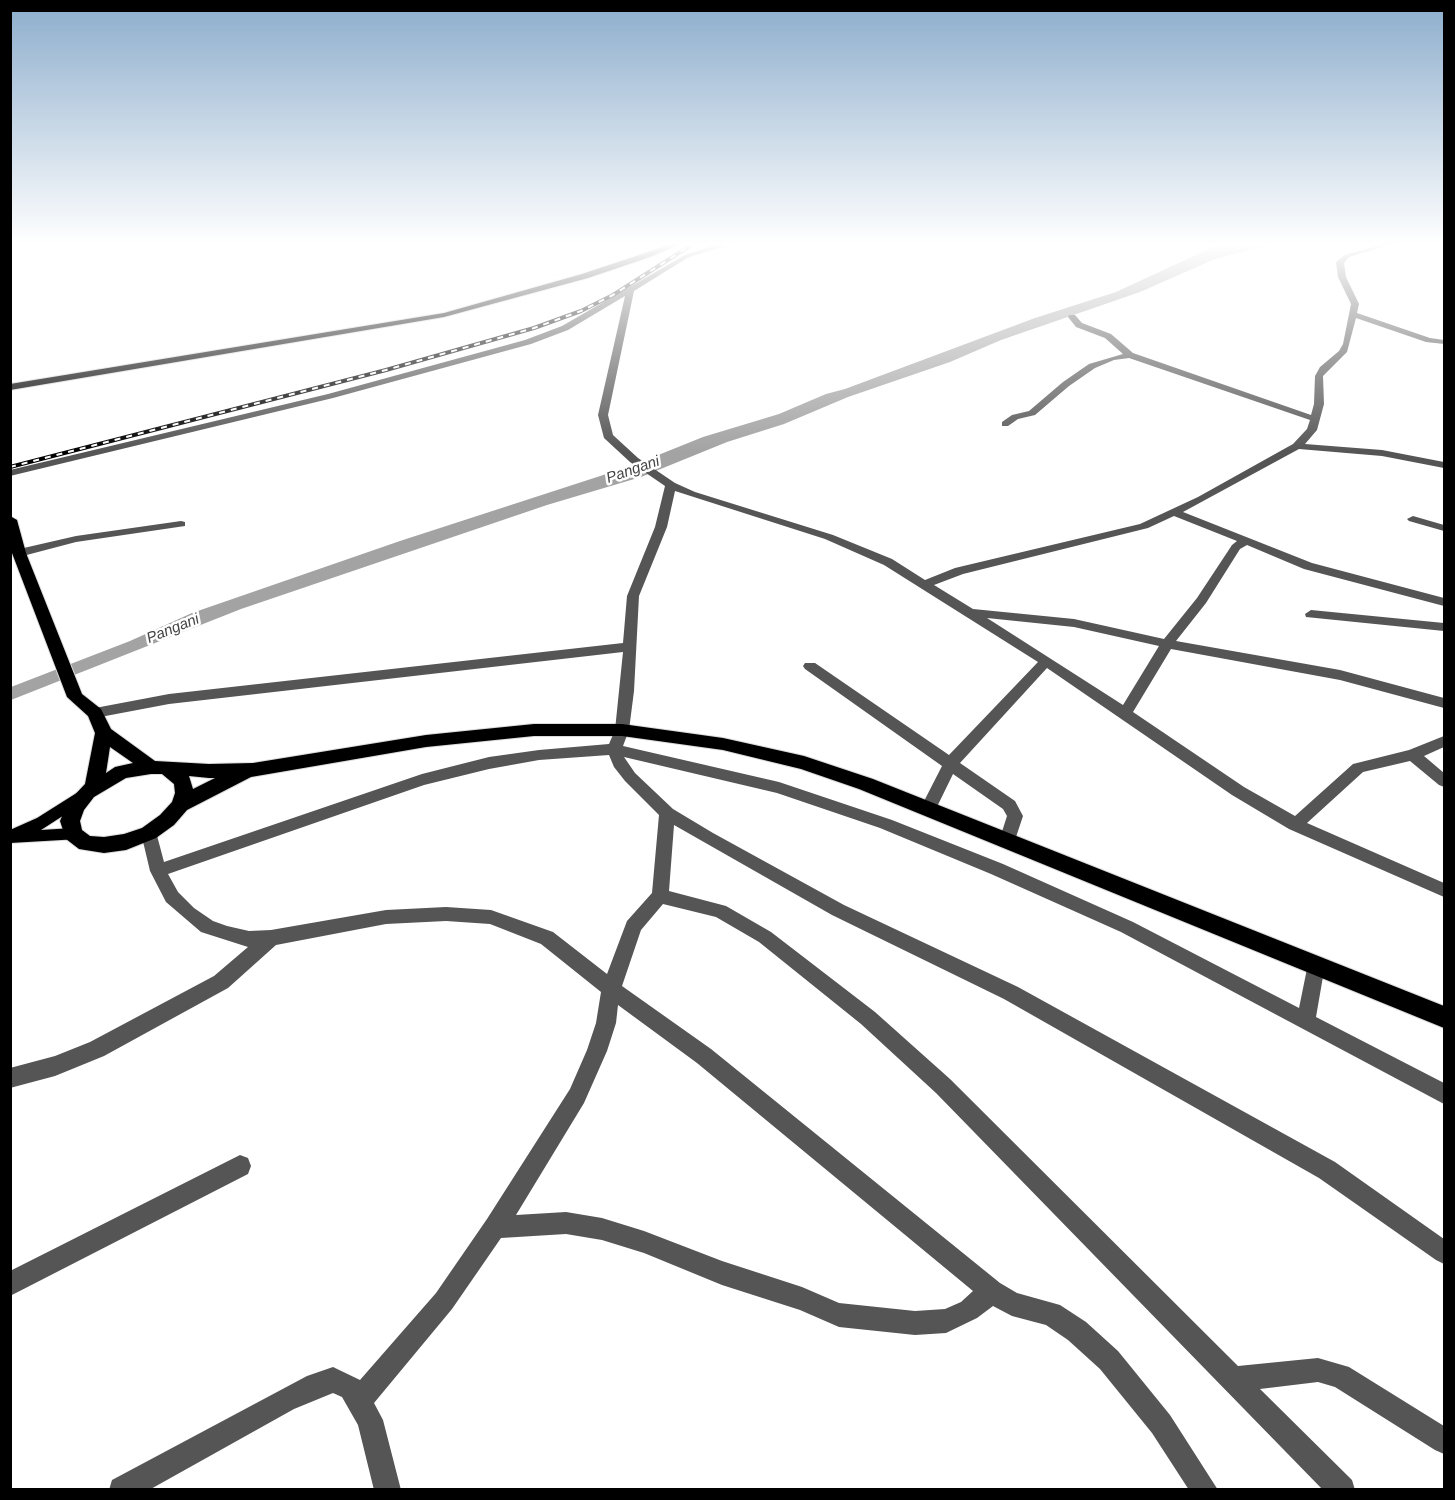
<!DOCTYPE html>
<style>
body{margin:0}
#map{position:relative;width:1455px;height:1500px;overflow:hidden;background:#fff;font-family:Arial,sans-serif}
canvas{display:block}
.frame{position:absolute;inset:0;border:12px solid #000;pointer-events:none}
</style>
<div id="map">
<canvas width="1455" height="1500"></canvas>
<div class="frame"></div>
</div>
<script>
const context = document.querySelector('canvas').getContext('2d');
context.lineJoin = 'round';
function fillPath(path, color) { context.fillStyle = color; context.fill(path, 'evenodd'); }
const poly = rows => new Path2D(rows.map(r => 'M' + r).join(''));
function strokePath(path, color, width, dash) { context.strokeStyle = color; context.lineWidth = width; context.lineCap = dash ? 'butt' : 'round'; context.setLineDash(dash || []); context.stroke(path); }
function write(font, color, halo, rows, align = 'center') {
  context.font = font + ' Arial,sans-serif'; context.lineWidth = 5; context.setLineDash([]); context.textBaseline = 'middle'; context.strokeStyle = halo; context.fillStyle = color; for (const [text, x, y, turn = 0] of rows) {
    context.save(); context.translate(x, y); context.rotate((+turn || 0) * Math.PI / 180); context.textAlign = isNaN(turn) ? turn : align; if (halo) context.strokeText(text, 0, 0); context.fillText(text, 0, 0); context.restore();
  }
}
const water = poly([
 [1231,242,1279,242,1215,259,1140,292,1001,340,950,362,848,397,784,424,727,442,641,477,547,505,241,609,11,700,11,687,130,641,192,613,400,541,631,466,703,437,779,414,826,394,845,389,1035,318,1116,292,1211,248]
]);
const minor = poly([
 [725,242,732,242,723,247,689,257,634,291,608,415,613,435,638,458,675,483,695,492,833,535,892,559,925,580,955,568,1140,524,1198,497,1293,444,1307,429,1310,420,1129,358,1114,360,1095,368,1069,386,1035,415,1018,419,1008,426,1002,426,1002,422,1012,415,1029,411,1063,382,1089,364,1123,354,1105,338,1076,327,1068,317,1069,315,1075,315,1082,323,1111,334,1133,353,1311,415,1314,404,1315,376,1320,367,1339,351,1343,344,1351,304,1338,277,1336,262,1345,255,1391,242,1400,242,1349,257,1344,263,1346,277,1359,304,1357,313,1430,338,1444,340,1444,344,1426,342,1356,318,1347,352,1323,376,1324,404,1317,430,1305,444,1382,450,1444,462,1444,468,1382,456,1299,449,1183,512,1312,563,1444,598,1444,606,1304,569,1247,545,1240,549,1206,603,1176,641,1340,670,1444,698,1444,708,1340,680,1171,649,1133,712,1244,787,1295,816,1353,764,1409,750,1444,736,1444,747,1424,756,1444,773,1444,787,1439,785,1410,761,1363,772,1307,823,1444,883,1444,897,1289,829,1232,795,1047,668,960,763,1015,801,1023,816,1013,846,1007,847,1001,846,999,841,1007,816,1003,809,953,774,934,813,922,813,920,809,942,766,805,669,803,666,805,663,815,663,949,755,1038,662,884,565,825,539,675,491,667,527,639,596,634,691,629,730,623,746,779,782,892,820,1003,864,1133,922,1299,1008,1309,959,1316,957,1323,959,1325,965,1316,1017,1444,1083,1444,1104,1121,932,991,874,880,828,777,793,624,757,635,773,673,809,713,833,844,905,1018,987,1335,1162,1444,1239,1444,1264,1436,1260,1319,1178,1004,999,832,915,674,825,669,891,726,906,771,932,875,1012,950,1079,1238,1366,1318,1358,1349,1367,1444,1426,1444,1454,1435,1450,1335,1387,1318,1382,1260,1389,1352,1480,1355,1490,1323,1490,936,1093,861,1024,759,942,716,917,663,904,641,930,622,986,711,1049,1000,1283,1017,1293,1060,1305,1086,1322,1118,1351,1170,1415,1218,1490,1189,1490,1152,1433,1100,1369,1068,1340,1046,1325,1012,1316,993,1306,977,1318,946,1333,915,1335,839,1327,800,1310,722,1285,644,1253,602,1240,566,1234,501,1238,452,1309,374,1403,383,1420,401,1490,374,1490,358,1425,342,1397,333,1393,294,1409,149,1490,109,1490,112,1480,307,1376,333,1367,360,1380,436,1293,487,1219,570,1089,587,1050,596,1023,601,992,541,944,490,924,446,921,386,924,276,945,228,988,104,1056,55,1076,10,1088,10,1068,55,1056,90,1042,214,976,248,947,201,932,166,902,150,871,141,833,143,828,149,827,155,828,164,862,422,774,489,757,539,750,609,744,615,730,623,652,169,704,95,718,88,713,95,708,169,694,623,643,627,596,655,527,665,486,630,462,604,438,598,415,625,296,568,330,531,344,333,398,10,476,10,470,328,394,525,340,562,326,685,255,725,242],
 [1174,516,1237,541,1232,545,1197,598,1164,639,1074,619,973,609,934,585,963,574,1148,528,1174,516],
 [987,618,1074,627,1159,646,1123,705,987,618],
 [609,755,614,767,625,781,659,815,652,893,627,921,607,974,553,932,491,910,446,907,386,910,271,930,249,931,227,926,213,921,194,908,178,892,168,874,424,785,489,769,539,760,609,755],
 [618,1005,697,1063,973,1291,961,1302,945,1309,915,1311,839,1303,802,1287,722,1261,644,1231,602,1218,566,1212,516,1215,584,1103,607,1051,616,1023,618,1005],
 [1413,516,1444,525,1444,531,1409,521,1407,519,1413,516],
 [181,521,185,522,185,526,76,542,19,557,13,553,15,550,76,536,181,521],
 [1311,610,1444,623,1444,631,1306,617,1305,614,1311,610],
 [240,1155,248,1158,251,1166,248,1174,10,1296,10,1271,240,1155]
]);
const major = poly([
 [678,242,686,242,650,257,588,278,444,317,10,390,10,384,444,313,582,274,678,242],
 [83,789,89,791,91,795,89,799,41,830,73,828,79,829,81,834,79,839,10,843,10,830,37,818,83,789]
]);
const highway = poly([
 [10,516,17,520,26,553,82,694,101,709,111,729,155,761,209,764,253,763,426,735,534,724,622,724,723,738,804,756,873,779,1444,1006,1444,1028,859,789,801,769,723,750,622,736,534,736,426,747,251,777,187,810,174,825,156,838,126,850,104,853,79,849,66,839,60,821,68,802,85,784,95,733,88,716,67,697,12,553,10,516],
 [110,747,133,763,115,767,106,773,110,747],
 [151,774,162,774,174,784,175,793,172,802,160,815,142,828,124,834,104,837,90,836,82,830,80,821,84,810,94,797,126,778,151,774],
 [189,776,209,778,215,778,193,789,189,776]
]);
const rail = poly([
 [10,467,386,370,534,328,581,311,613,295,696,242]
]);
const farWaternames = [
 ["Pangani",633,470,-19],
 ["Pangani",173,629,-22]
];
fillPath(water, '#a3a3a3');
strokePath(major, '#dbdbdb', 2);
strokePath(highway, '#dbdbdb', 2);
fillPath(minor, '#555');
fillPath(major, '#000');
fillPath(highway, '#000');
strokePath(rail, '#000', 4);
strokePath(rail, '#fff', 2, [6]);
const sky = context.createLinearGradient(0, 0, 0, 452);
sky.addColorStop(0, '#8cadcc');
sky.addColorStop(0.54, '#fff');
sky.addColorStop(1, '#ffffff00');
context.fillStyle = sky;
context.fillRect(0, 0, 1455, 452);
write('italic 15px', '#444', '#fff', farWaternames);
</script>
